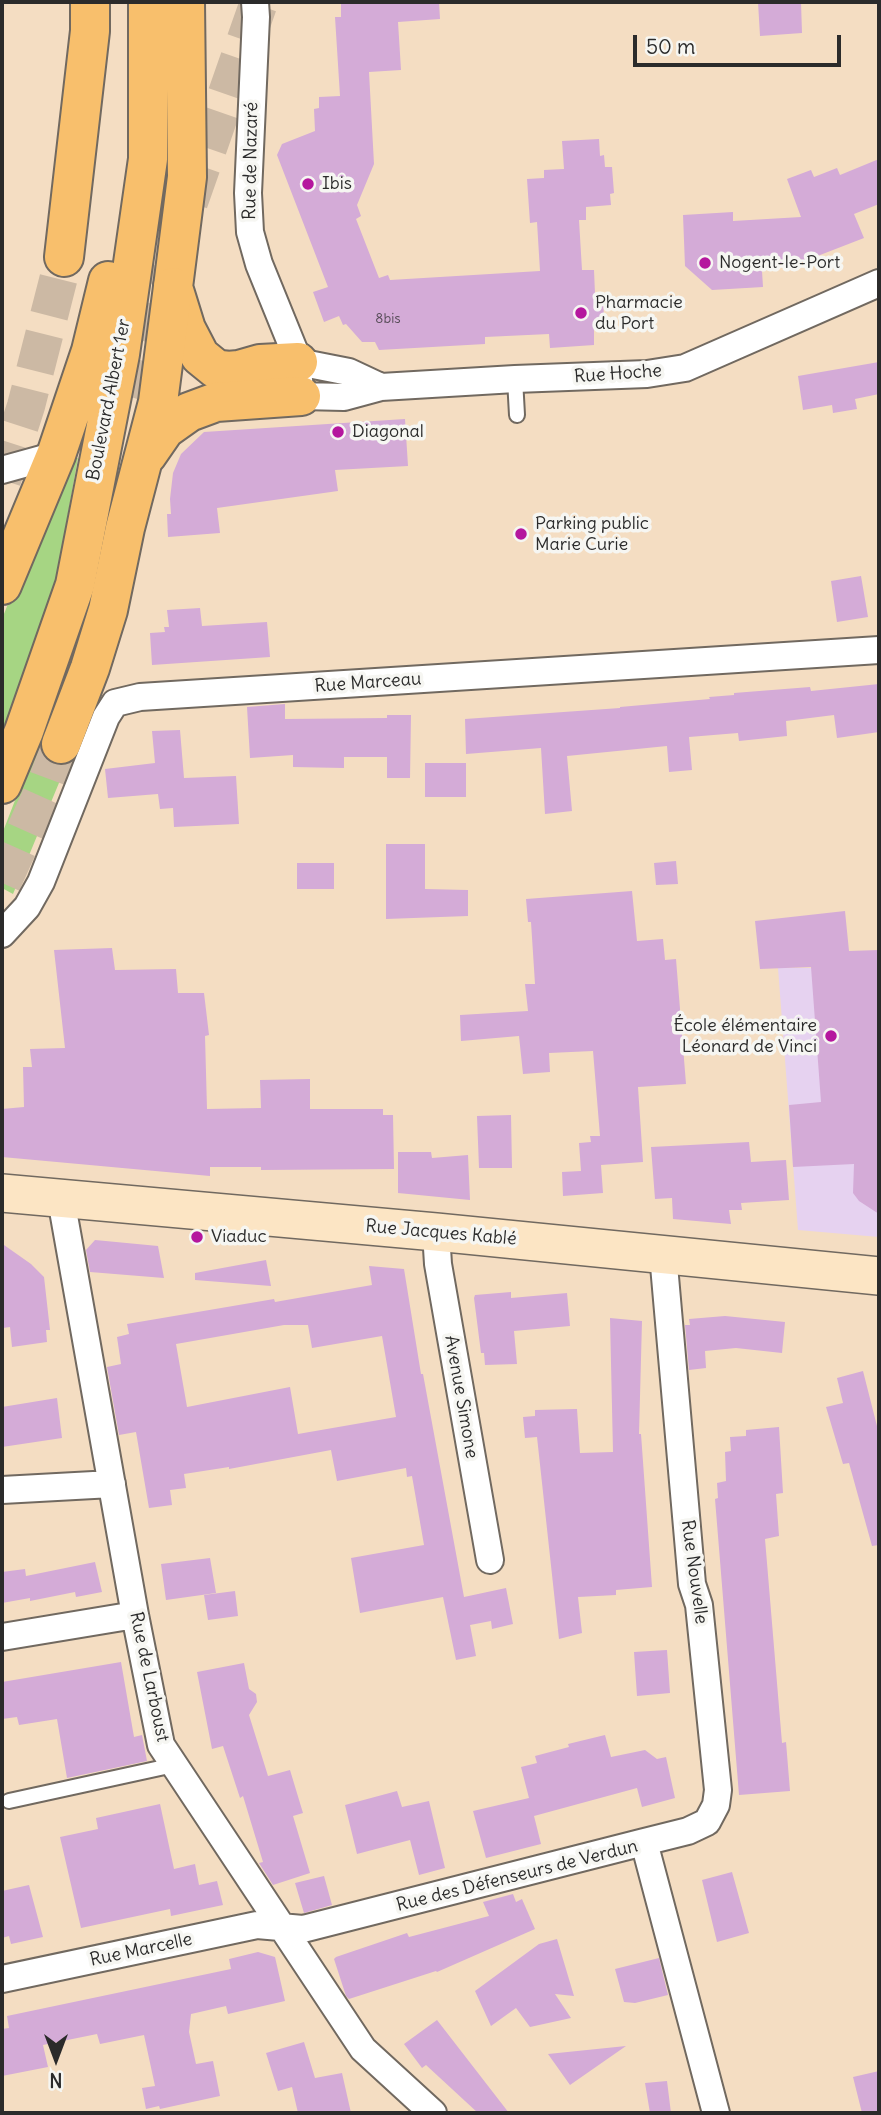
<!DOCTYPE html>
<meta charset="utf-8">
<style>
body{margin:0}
#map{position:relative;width:881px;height:2115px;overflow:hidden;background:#f4ddc2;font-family:Delius,sans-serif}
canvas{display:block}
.frame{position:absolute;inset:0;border:4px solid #2b2b2b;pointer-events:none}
.north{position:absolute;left:21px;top:2024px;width:70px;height:70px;-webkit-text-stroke:5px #f6f6f2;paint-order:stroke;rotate:180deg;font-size:19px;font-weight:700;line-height:28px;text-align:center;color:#2b2b2b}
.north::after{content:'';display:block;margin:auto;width:24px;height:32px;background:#2b2b2b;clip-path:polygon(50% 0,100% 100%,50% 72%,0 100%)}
.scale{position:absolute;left:633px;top:35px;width:208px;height:32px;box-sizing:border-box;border:4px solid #2b2b2b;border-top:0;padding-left:9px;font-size:21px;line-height:24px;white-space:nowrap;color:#2b2b2b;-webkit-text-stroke:5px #f6f6f2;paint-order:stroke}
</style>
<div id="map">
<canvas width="881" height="2115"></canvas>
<div class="frame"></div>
<div class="north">N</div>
<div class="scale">50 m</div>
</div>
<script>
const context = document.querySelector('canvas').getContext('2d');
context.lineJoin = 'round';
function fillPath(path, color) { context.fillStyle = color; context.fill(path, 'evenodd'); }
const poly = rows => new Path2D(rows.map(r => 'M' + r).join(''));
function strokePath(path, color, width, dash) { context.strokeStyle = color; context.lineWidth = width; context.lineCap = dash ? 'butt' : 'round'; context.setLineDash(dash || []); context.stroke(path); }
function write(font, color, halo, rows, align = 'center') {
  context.font = font + ' Delius,sans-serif'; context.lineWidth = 7; context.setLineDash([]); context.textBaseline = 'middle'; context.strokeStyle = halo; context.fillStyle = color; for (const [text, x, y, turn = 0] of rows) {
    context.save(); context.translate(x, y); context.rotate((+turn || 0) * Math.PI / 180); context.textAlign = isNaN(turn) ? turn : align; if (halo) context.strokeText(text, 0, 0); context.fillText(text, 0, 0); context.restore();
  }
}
const built = poly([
 [879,964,879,1237,798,1230,778,968,863,968,863,965]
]);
const green = poly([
 [66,457,78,458,51,608,2,736,2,619],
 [40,736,73,749,13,894,2,888,2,834]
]);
const building = poly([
 [341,2,439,2,440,19,398,22,401,70,369,72,374,164,357,205,361,216,356,219,379,278,388,275,390,280,540,271,537,222,530,223,527,179,544,178,544,170,564,169,562,141,599,139,600,156,604,155,605,167,612,167,614,193,610,194,611,205,586,207,586,220,579,220,582,270,594,270,595,294,603,294,604,320,594,320,594,345,550,348,549,334,485,337,485,344,379,350,375,342,362,342,346,324,343,325,339,316,324,322,313,292,328,287,277,155,282,144,315,131,314,109,319,108,319,97,340,96,335,17,341,17],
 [758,2,801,2,802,33,760,36],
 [879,159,879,204,854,214,864,238,802,262,780,264,762,271,763,287,712,290,685,266,683,215,733,212,733,221,801,217,787,179,811,170,814,177,837,168,840,175],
 [879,362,879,394,855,399,857,409,833,413,832,405,803,410,798,376],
 [405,419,408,466,335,470,338,491,217,508,220,533,168,537,167,514,171,514,170,499,173,473,181,454,204,432],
 [861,576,868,617,837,622,831,581],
 [200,608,202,626,267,622,270,657,152,665,150,633,165,632,164,627,169,627,167,610],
 [879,684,879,732,837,738,834,715,786,721,787,736,739,741,738,733,689,737,692,770,669,772,667,746,567,756,572,811,545,814,541,748,466,754,465,719,620,708,620,707,710,699,709,697,734,695,734,693,810,687,811,691],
 [285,704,285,719,387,718,387,715,411,715,410,778,387,778,387,757,344,757,344,768,293,767,293,755,250,758,247,707],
 [180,730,184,778,236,776,239,824,174,827,173,808,160,809,158,794,108,798,105,769,155,763,152,731],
 [425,763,466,763,466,797,425,797],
 [386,844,425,844,425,889,468,890,468,916,386,919],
 [676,861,678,884,656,885,654,863],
 [297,863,334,863,334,889,297,889],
 [632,891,637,941,663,939,665,960,676,959,686,1084,638,1087,643,1162,601,1165,603,1193,563,1196,562,1172,581,1171,579,1143,591,1142,590,1136,600,1136,593,1051,549,1053,550,1072,523,1074,519,1036,461,1041,460,1015,528,1011,525,984,535,984,531,922,528,922,526,899],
 [845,911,849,951,879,950,879,1214,859,1201,853,1193,854,1164,793,1167,789,1105,821,1102,811,967,760,969,755,921],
 [112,948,115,970,176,969,178,993,204,993,209,1035,205,1036,207,1109,261,1108,260,1080,310,1079,310,1109,383,1109,383,1115,393,1115,394,1169,261,1170,261,1167,210,1167,210,1176,2,1157,2,1109,24,1107,23,1067,32,1067,30,1049,65,1048,54,950],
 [511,1115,512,1168,479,1168,477,1116],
 [749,1142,751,1162,786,1160,789,1200,741,1203,742,1210,729,1210,731,1224,673,1219,672,1198,655,1199,651,1147],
 [398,1152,431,1152,432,1158,468,1155,470,1200,398,1193],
 [95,1240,158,1246,164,1278,90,1272,86,1250],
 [4,1245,31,1264,44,1277,50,1330,46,1330,47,1342,12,1347,10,1327,3,1328,2,1259,4,1259],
 [266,1260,271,1286,195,1280,195,1273],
 [369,1266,404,1269,421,1374,423,1374,464,1597,506,1588,513,1624,492,1629,491,1621,470,1625,476,1656,456,1660,443,1597,360,1613,351,1558,424,1545,412,1476,407,1477,406,1468,337,1481,331,1450,229,1469,229,1467,184,1474,186,1488,170,1490,172,1505,149,1508,136,1432,119,1435,107,1367,121,1364,117,1337,129,1334,127,1324,274,1299,275,1302,372,1285],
 [284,1325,308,1325,312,1348,382,1336,396,1417,298,1434,290,1387,187,1407,176,1344],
 [511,1292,511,1298,567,1293,570,1326,514,1331,517,1364,485,1365,484,1353,481,1353,474,1298,475,1295],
 [725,1316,785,1322,782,1353,736,1348,705,1351,706,1368,689,1370,685,1325,690,1325,689,1319],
 [610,1318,642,1321,639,1434,641,1434,652,1587,616,1590,616,1595,578,1597,582,1633,559,1639,537,1437,525,1438,523,1417,535,1416,535,1410,577,1409,580,1453,613,1452],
 [863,1371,879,1434,879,1545,872,1546,849,1463,843,1464,826,1407,843,1403,837,1378],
 [57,1398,62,1438,2,1447,2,1407],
 [779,1427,783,1493,776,1494,779,1536,765,1539,782,1743,786,1742,790,1791,739,1795,715,1499,718,1498,717,1483,726,1481,725,1452,731,1451,730,1437,746,1436,746,1430],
 [210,1558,216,1593,166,1600,161,1564],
 [95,1562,102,1592,76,1597,75,1592,30,1601,30,1598,2,1603,2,1572,25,1569,26,1576],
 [235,1591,238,1616,208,1620,204,1595],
 [667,1650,670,1693,637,1696,634,1652],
 [121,1662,134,1737,142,1735,147,1761,67,1778,57,1719,19,1725,17,1717,2,1719,2,1682],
 [244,1663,249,1689,256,1694,257,1702,249,1715,268,1776,290,1770,303,1813,293,1816,310,1873,273,1885,259,1863,263,1862,243,1796,240,1798,223,1746,212,1749,197,1672],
 [605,1735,611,1757,645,1750,657,1759,666,1757,675,1798,642,1807,637,1788,534,1816,541,1844,486,1858,473,1811,529,1798,521,1767,537,1763,535,1756,569,1747,568,1744],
 [397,1791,402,1807,429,1801,445,1868,419,1875,410,1840,357,1854,345,1805],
 [160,1804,174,1869,195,1864,199,1885,217,1881,223,1905,171,1916,170,1909,81,1928,60,1837,98,1829,96,1818],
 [732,1872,749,1933,717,1942,702,1880],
 [324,1876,332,1905,304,1913,295,1883],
 [29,1885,43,1937,11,1944,9,1936,2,1938,2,1891],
 [513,1894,516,1902,522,1899,535,1929,437,1972,436,1971,349,1999,346,1996,334,1959,336,1957,407,1933,409,1937,489,1916,483,1902],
 [557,1939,574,1996,555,1994,571,2018,530,2027,516,2008,491,2026,475,1991,539,1944],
 [258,1952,275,1957,285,2001,228,2014,226,2006,191,2014,189,2032,196,2064,213,2061,220,2096,160,2109,159,2106,146,2109,142,2088,155,2086,144,2035,100,2044,97,2034,43,2045,48,2067,2,2076,2,2029,9,2028,7,2016,231,1969,229,1959],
 [659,1958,668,1995,635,2003,624,2002,615,1969],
 [437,2020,509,2113,478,2113,426,2065,422,2068,404,2044],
 [304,2042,315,2078,342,2073,351,2113,298,2113,292,2087,278,2091,266,2053],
 [626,2046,570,2085,548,2054],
 [879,2071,879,2113,862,2113,853,2077],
 [667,2081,671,2113,650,2113,645,2083]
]);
const highwayTunnel = poly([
 [189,202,258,5],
 [125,395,166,269],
 [2,480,26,406,64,257],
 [2,883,45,787,61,744]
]);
const lane = poly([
 [515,379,517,415],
 [9,1801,174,1765]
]);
const street = poly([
 [255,2,256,17,248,193,250,232,259,264,296,355,301,396,344,397,381,387,515,379,647,374,685,368,879,283],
 [298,362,349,372,381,387],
 [2,470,56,455],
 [2,934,27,907,41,882,106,717,115,703,140,697,879,650],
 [61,1199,135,1615,161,1745,363,2049,433,2113],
 [436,1232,438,1264,490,1560],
 [2,1490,112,1484],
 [2,1637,135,1615],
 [644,1842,688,1831,707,1822,716,1805,718,1790,699,1605,692,1584,663,1254],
 [2,1979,257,1925,303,1929,644,1842,716,2113]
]);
const secondary = poly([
 [2,1193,436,1232,879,1276]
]);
const primary = poly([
 [185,2,187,177,173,287,186,329,200,356,216,369,227,371,239,370,260,364,298,362],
 [2,585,56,455,91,351,108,281],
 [2,784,24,731,75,585,120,354,148,159,148,2]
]);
const highway = poly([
 [64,257,90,31,90,2],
 [147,455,165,429,189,412,216,402,301,396],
 [61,744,90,668,108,610,125,528,158,402,173,287]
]);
const markers = [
 [308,184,7,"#b5179e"],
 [705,263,7,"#b5179e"],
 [581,313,7,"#b5179e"],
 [338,432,7,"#b5179e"],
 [521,534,7,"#b5179e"],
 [831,1036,7,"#b5179e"],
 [197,1237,7,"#b5179e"]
];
const numberNames = [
 ["8bis",388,319]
];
const streetNames = [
 ["Rue de Nazaré",251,161,-89],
 ["Rue Hoche",618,374,-4],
 ["Boulevard Albert 1er",109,400,-79],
 ["Rue Marceau",368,683,-4],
 ["Rue Jacques Kablé",441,1233,5],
 ["Avenue Simone",461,1397,80],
 ["Rue Nouvelle",694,1572,82],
 ["Rue de Larboust",149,1677,78],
 ["Rue des Défenseurs de Verdun",517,1876,-14],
 ["Rue Marcelle",141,1950,-12]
];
const poiNames = [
 ["Ibis",322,184],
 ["Nogent-le-Port",719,263],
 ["Pharmacie",595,303],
 ["du Port",595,324],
 ["Diagonal",352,432],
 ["Parking public",535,524],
 ["Marie Curie",535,545],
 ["École élémentaire",817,1026,"right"],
 ["Léonard de Vinci",817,1047,"right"],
 ["Viaduc",211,1237]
];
fillPath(built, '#e6d2f0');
fillPath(green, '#a6d583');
fillPath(building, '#d4abd7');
strokePath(highwayTunnel, '#ccb9a4', 38, [38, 19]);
strokePath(lane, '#716960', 18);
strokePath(street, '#716960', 30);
strokePath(secondary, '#716960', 40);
strokePath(primary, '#716960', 42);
strokePath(highway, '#716960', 42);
strokePath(lane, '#fff', 14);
strokePath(street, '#fff', 26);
strokePath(secondary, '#fce5c4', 37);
strokePath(primary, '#f8bf6c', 38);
strokePath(highway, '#f8bf6c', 38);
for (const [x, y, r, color] of markers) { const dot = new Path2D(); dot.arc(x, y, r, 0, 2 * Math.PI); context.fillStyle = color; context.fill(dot); strokePath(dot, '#f6f6f2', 2.5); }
write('14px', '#554b56', null, numberNames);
write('18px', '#2b2b2b', '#f6f6f2', streetNames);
write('18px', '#2b2b2b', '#f6f6f2', poiNames, 'left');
</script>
